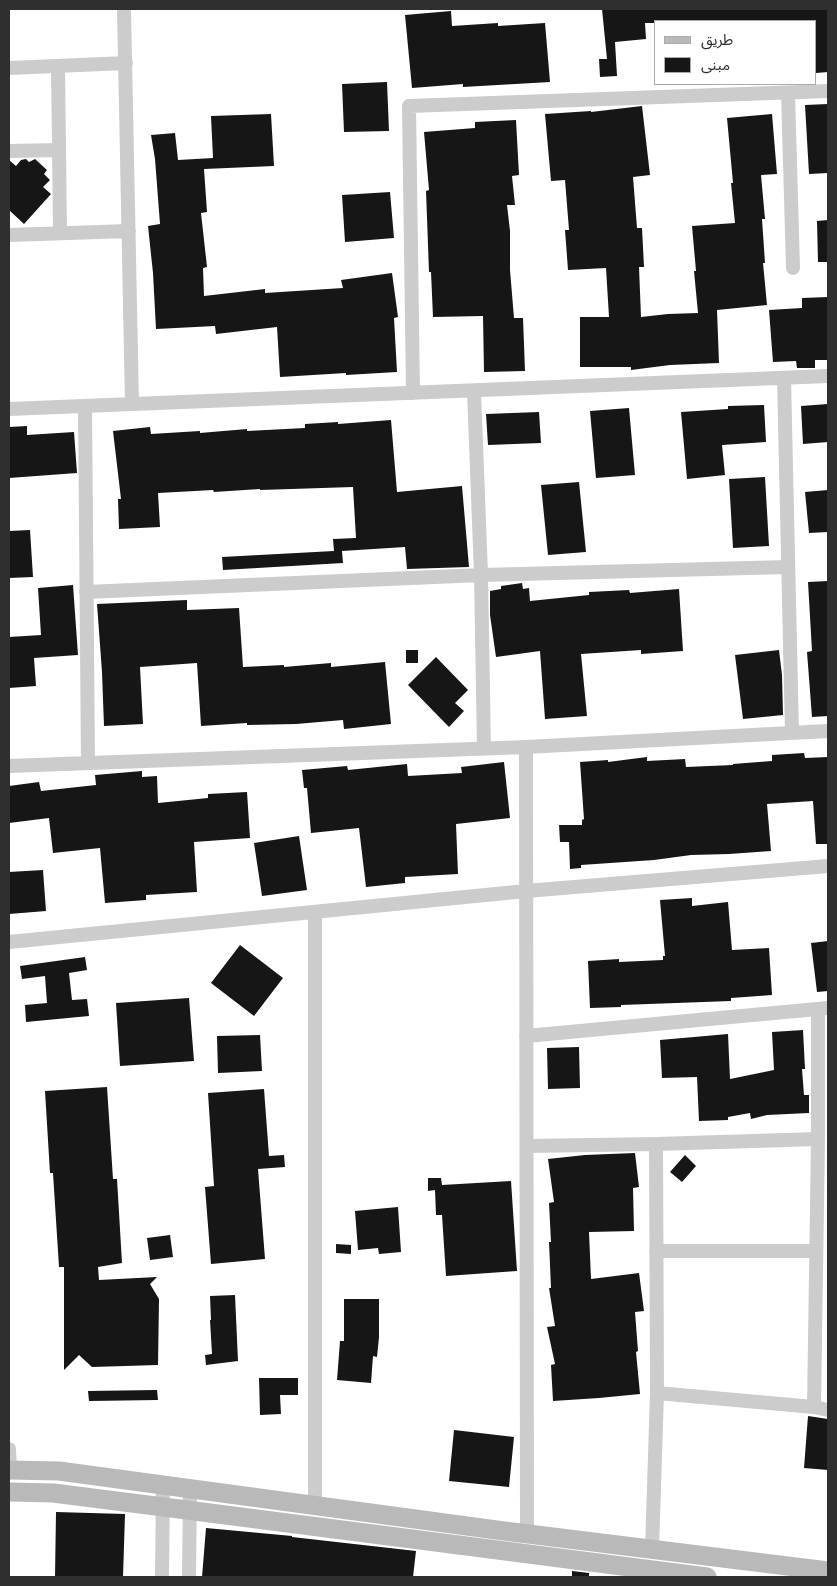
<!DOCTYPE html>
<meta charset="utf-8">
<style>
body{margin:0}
#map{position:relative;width:837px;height:1586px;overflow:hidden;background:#fff;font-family:Ubuntu,"Noto Sans Arabic",sans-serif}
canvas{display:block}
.frame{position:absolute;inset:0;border:10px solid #2f2f2f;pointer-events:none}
.legend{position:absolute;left:654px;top:20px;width:162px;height:65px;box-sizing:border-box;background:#fff;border:1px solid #acacac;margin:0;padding:6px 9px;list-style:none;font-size:15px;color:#2f2f2f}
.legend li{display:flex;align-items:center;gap:10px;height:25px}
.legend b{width:25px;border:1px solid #acacac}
</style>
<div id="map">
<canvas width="837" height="1586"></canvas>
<div class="frame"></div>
<ul class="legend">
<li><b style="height:6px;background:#b9b9b9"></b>طريق</li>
<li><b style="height:14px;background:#161616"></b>مبنى</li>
</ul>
</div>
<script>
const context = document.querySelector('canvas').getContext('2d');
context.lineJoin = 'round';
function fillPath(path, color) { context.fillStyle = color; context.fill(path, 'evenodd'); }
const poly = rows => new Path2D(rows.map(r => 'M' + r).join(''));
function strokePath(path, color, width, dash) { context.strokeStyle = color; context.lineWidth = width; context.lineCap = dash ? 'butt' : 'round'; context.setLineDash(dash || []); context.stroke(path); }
const building = poly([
 [602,9,827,9,828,72,816,73,816,21,656,21,656,23,645,23,646,39,615,42,617,76,600,77,599,59,607,59],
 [451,11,452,26,498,23,498,26,545,23,550,82,463,87,463,84,412,88,405,15],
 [387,82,389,131,344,132,342,84],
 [828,104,828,173,809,174,805,105],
 [642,106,650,175,633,177,637,228,642,228,644,267,639,267,641,317,668,314,698,313,694,271,696,271,692,226,735,223,731,183,733,183,727,118,772,114,777,174,761,175,765,219,762,219,765,263,763,263,767,305,717,310,719,363,670,365,631,370,631,367,580,367,580,317,609,317,606,268,568,270,565,230,569,230,565,180,551,181,545,114,591,111,591,112],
 [271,114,274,166,204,169,207,212,201,213,207,267,203,268,204,296,265,289,265,293,343,288,341,280,392,273,398,317,394,318,397,372,346,375,346,373,280,377,277,327,216,334,215,326,156,329,153,273,148,226,160,224,155,159,151,135,175,133,178,160,213,158,211,116],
 [516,120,519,175,512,176,515,205,507,205,510,231,510,270,514,318,523,318,525,371,484,372,483,316,433,317,431,272,429,272,426,191,429,190,424,132,475,128,475,122],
 [26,159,29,162,35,159,47,170,44,174,50,180,43,187,51,194,24,224,9,210,9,160,16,166,21,160],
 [390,192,394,238,345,242,342,195],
 [828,220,828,262,818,262,817,221],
 [828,297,828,360,815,360,815,368,797,368,796,361,773,362,769,310,802,308,802,298],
 [828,404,828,442,803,444,801,406],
 [764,405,766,442,722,445,725,475,687,479,681,412,728,409,728,406],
 [629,408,635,475,596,478,590,411],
 [539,412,541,443,488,445,486,414],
 [391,420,397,492,462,486,469,567,407,569,405,547,342,551,343,563,223,570,222,557,334,551,333,539,356,538,353,487,260,490,260,489,214,492,213,490,158,493,160,527,119,529,118,499,121,499,113,431,150,427,151,434,200,431,200,433,247,429,247,431,305,428,305,424,338,422,338,424],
 [27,426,27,435,74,432,77,473,9,478,9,427],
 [765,477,769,546,733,548,729,479],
 [579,482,586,552,548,555,541,485],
 [828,490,828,532,809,533,805,492],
 [30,530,33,577,9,578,9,531],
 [828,581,828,716,812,717,807,652,812,651,808,582],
 [522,583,523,589,529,588,530,601,589,595,589,592,629,590,630,593,679,589,683,651,641,654,641,650,581,654,587,716,545,719,540,651,496,657,490,615,490,591,501,589,501,586],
 [73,585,78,655,34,658,36,686,9,688,9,637,41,635,38,588],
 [187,600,187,610,239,608,243,667,284,665,284,667,331,663,331,667,385,662,391,724,344,729,343,720,296,724,247,725,247,723,201,726,197,663,140,667,143,724,104,726,102,672,97,604],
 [406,650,418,650,418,663,406,663],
 [779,650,782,675,783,715,743,719,735,655],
 [436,657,468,690,455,703,464,711,449,727,408,685],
 [804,753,805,758,828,757,828,844,816,844,813,801,767,804,771,851,729,854,691,855,654,860,581,865,581,868,570,869,569,842,560,842,559,825,582,825,582,820,584,819,580,762,608,760,608,762,647,757,647,761,685,759,686,767,733,765,733,764,772,761,772,755],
 [504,762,510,818,456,824,458,874,405,877,405,883,366,887,359,828,311,833,307,788,304,788,302,770,347,766,348,770,407,764,408,776,462,773,461,767],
 [142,771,142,777,157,776,158,803,208,798,208,794,247,792,250,838,194,842,197,892,146,895,146,900,105,903,100,848,53,853,49,818,9,823,9,786,39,782,41,791,96,785,95,775],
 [299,836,307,890,262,896,254,843],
 [43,870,46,911,9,914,9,872],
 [692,898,692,906,728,902,732,950,769,948,772,995,731,998,731,1001,621,1005,621,1007,590,1008,588,961,619,959,619,962,663,960,663,956,665,956,660,900],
 [828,941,828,991,817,992,811,943],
 [240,945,283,978,254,1016,211,983],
 [85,957,87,970,69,973,72,1000,87,999,89,1016,26,1022,25,1005,47,1003,45,976,22,979,20,966],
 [189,998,194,1061,120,1066,116,1003],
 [803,1030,805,1069,802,1069,804,1095,809,1095,809,1113,767,1115,751,1119,750,1113,728,1117,728,1120,699,1121,697,1077,662,1078,660,1040,728,1034,730,1079,774,1070,772,1032],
 [260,1035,262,1071,218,1073,217,1036],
 [579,1047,580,1088,548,1089,547,1048],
 [107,1087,113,1179,117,1179,122,1263,98,1267,99,1280,157,1277,150,1284,159,1299,158,1365,92,1367,79,1355,64,1370,64,1267,59,1267,53,1173,50,1173,45,1091],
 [264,1089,269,1156,284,1155,285,1167,258,1169,265,1259,211,1264,205,1187,214,1186,208,1093],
 [635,1153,639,1187,633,1188,634,1231,589,1232,591,1279,639,1273,644,1311,635,1312,638,1351,636,1352,640,1394,599,1398,553,1401,551,1365,555,1364,547,1327,555,1326,549,1288,551,1288,549,1242,551,1242,549,1203,554,1202,548,1159,585,1155],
 [685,1155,696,1166,682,1182,670,1172],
 [428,1178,441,1178,442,1185,511,1181,517,1271,446,1276,442,1215,436,1215,435,1190,428,1191],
 [398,1207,401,1252,379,1254,378,1248,358,1250,355,1211],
 [170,1235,173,1257,150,1260,147,1238],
 [336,1244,351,1245,351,1254,336,1253],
 [235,1295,238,1361,206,1365,205,1355,212,1354,210,1320,211,1320,210,1296],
 [344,1299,379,1299,379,1337,377,1357,373,1356,371,1383,337,1380,340,1341,344,1341],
 [259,1378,298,1378,298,1395,280,1395,281,1414,260,1415],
 [157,1390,158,1400,89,1401,88,1391],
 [808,1416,828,1419,828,1470,804,1468],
 [454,1430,514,1437,509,1487,449,1481],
 [56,1512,125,1514,123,1577,55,1577],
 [206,1528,292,1536,292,1537,416,1551,413,1577,202,1577],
 [572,1571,589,1573,589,1577,572,1577]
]);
const street = poly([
 [124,9,132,404],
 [58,66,60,233],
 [9,68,126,63],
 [788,93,793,268],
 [9,151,59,150],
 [9,235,129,231],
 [784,378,792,733],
 [474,391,481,575,484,748],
 [413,393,409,106,828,91],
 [85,406,88,763],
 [9,409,828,376],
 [86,592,481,575,788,567],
 [526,747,527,1534],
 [9,766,526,747,828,731],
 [315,912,315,1506],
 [9,942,526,891,828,866],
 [526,1036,828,1008],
 [527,1146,656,1144,818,1139],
 [656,1251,816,1251],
 [657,1393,814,1407,828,1410],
 [814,1407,818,1139,818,1009],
 [9,1449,10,1470],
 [652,1550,657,1393,656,1144],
 [162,1577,163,1485],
 [189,1577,190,1489]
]);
const secondary = poly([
 [9,1470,59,1471,504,1531,828,1571],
 [9,1492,53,1493,140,1504,707,1577]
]);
fillPath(building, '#161616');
strokePath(street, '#ccc', 14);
strokePath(secondary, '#b9b9b9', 19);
</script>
